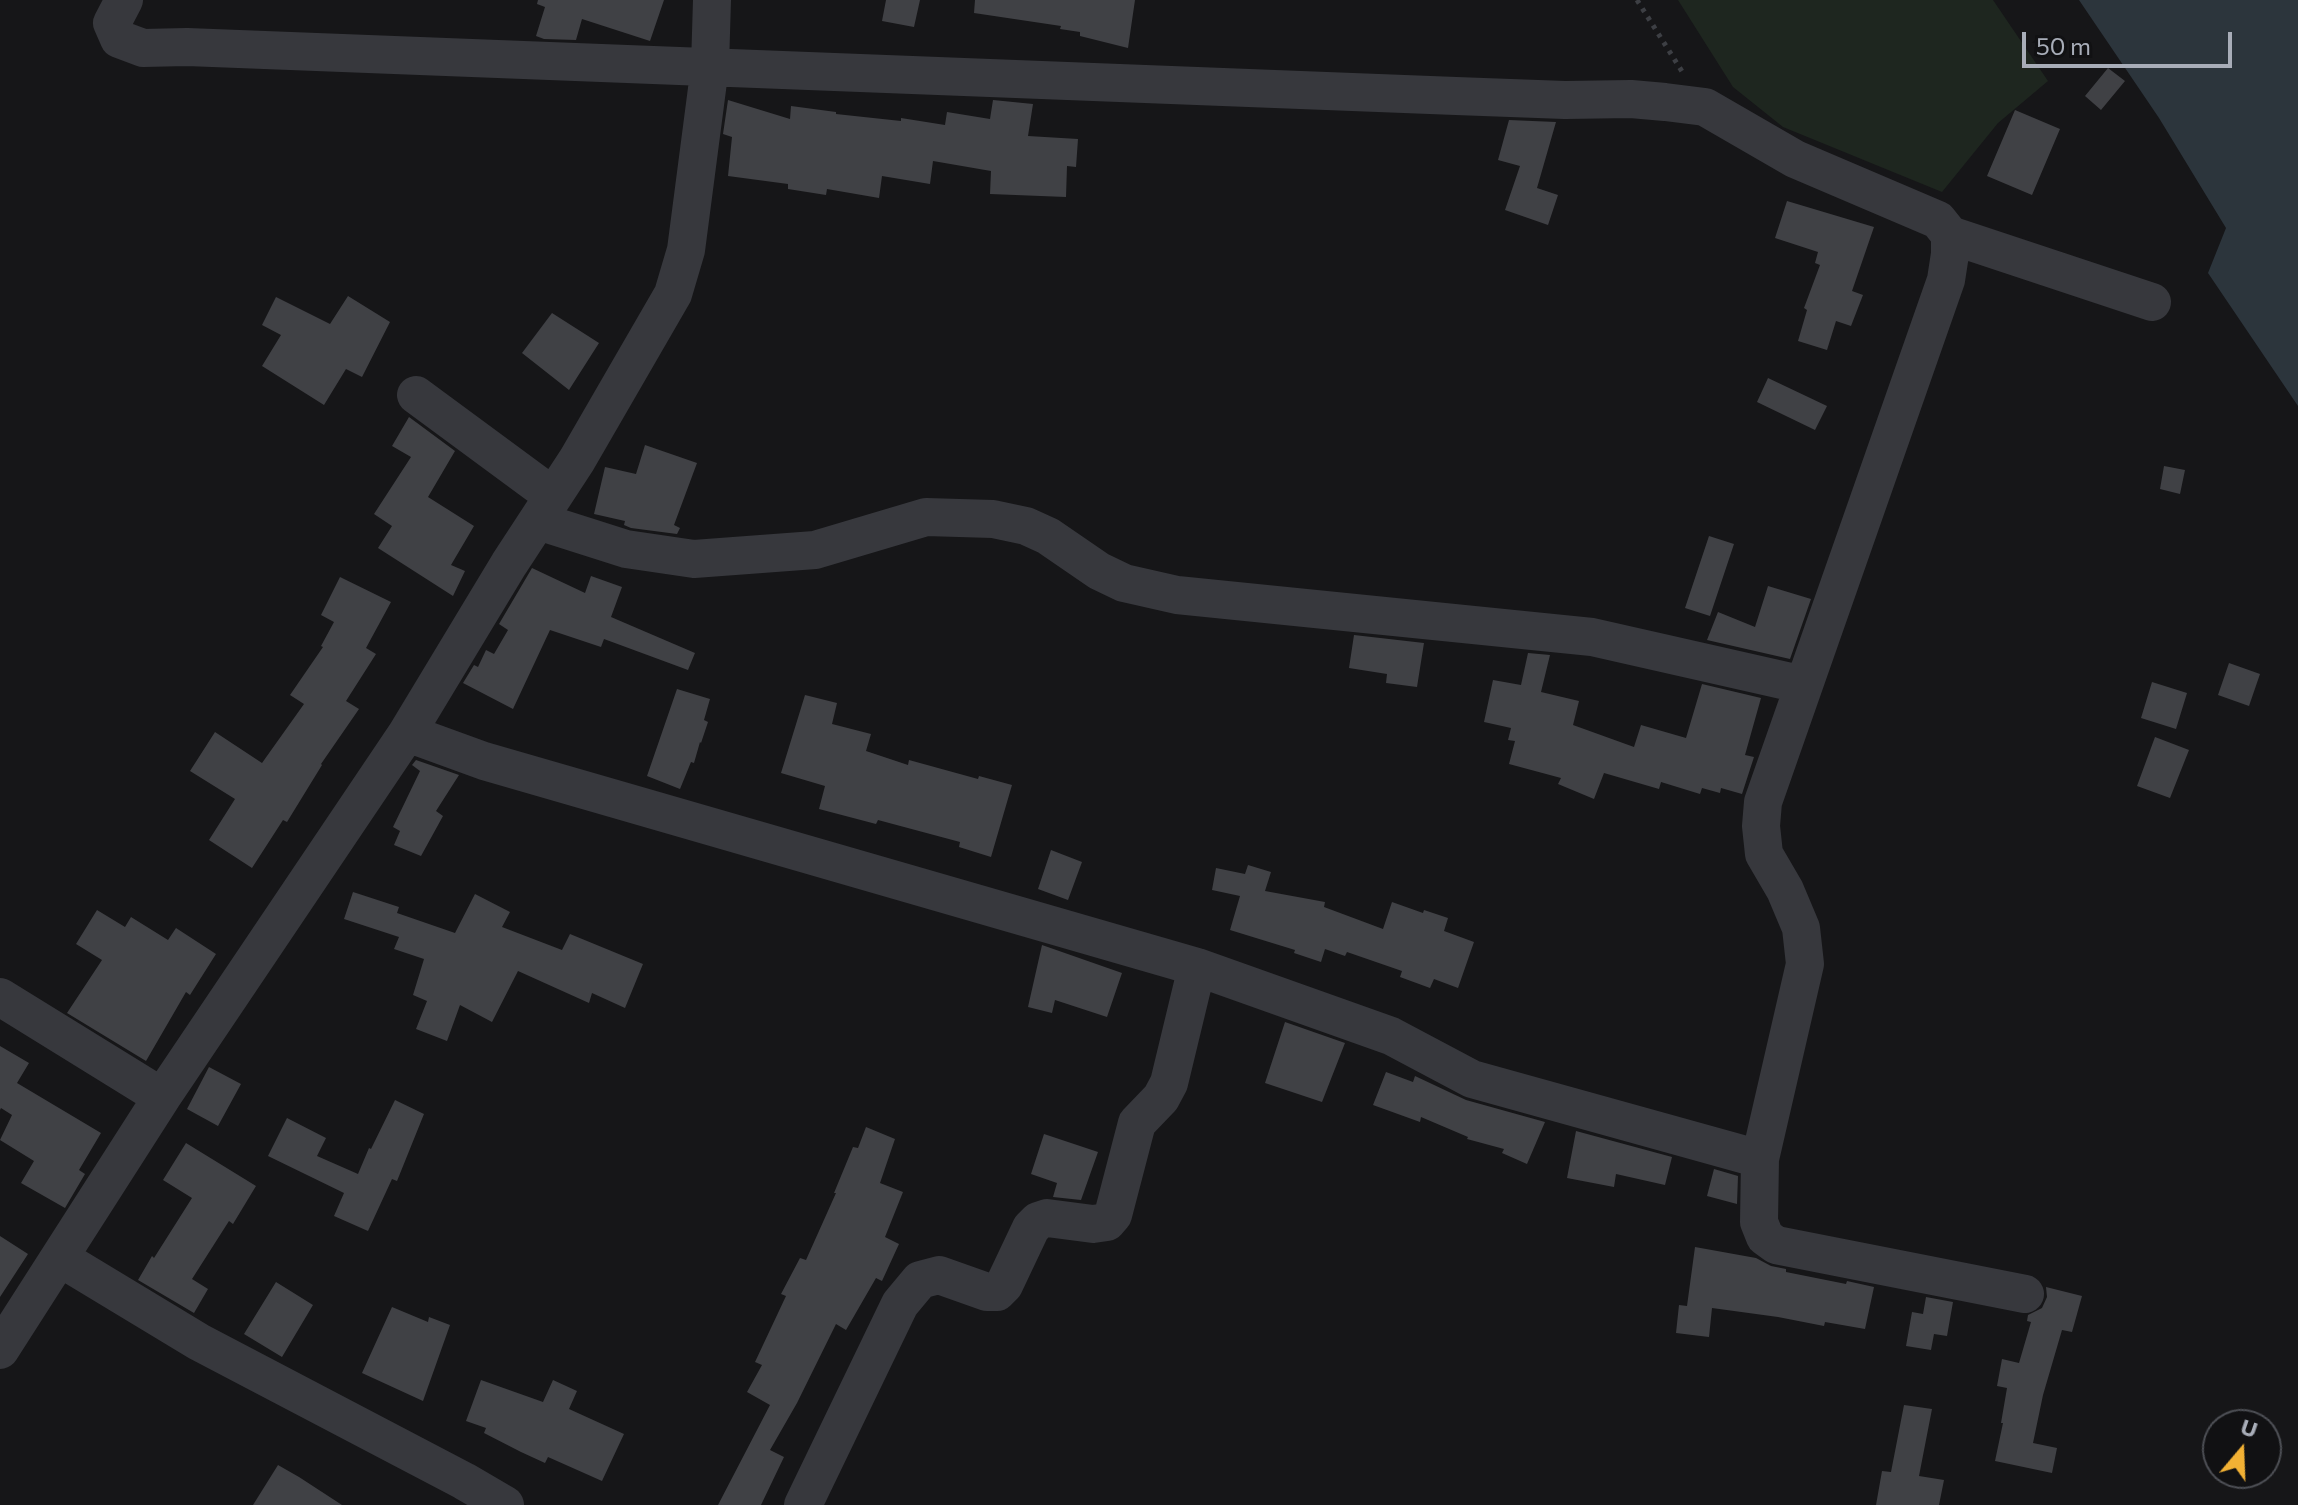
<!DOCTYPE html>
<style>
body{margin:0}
#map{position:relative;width:2298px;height:1505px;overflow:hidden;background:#161618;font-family:Commissioner,sans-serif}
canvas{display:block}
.north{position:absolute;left:2202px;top:1409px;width:80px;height:80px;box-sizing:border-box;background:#111113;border:2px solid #4d4f55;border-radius:50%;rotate:19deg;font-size:22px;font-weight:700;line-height:32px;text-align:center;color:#a8adb8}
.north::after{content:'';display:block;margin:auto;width:28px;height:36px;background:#f2b134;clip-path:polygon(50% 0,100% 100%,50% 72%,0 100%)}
.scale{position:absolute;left:2022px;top:32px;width:210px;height:36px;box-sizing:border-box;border:4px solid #a8adb8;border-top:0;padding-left:10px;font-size:24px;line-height:28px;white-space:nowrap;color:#a8adb8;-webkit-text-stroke:6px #111113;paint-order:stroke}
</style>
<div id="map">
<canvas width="2298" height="1505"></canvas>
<div class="north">U</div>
<div class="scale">50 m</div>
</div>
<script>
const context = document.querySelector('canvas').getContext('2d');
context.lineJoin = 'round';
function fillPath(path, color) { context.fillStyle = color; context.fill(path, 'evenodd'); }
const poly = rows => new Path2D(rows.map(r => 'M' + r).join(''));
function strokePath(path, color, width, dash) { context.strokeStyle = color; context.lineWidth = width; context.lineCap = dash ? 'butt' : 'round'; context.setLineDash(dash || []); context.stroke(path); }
const green = poly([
 [1678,0,1993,0,2048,81,1998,123,1942,192,1783,127,1733,87]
]);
const water = poly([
 [2079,0,2298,0,2298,406,2208,273,2226,228,2159,118]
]);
const building = poly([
 [538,0,664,0,650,41,582,19,576,40,544,39,536,36,545,7,537,4],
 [886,0,920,0,914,27,882,21],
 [975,0,1135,0,1128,48,1080,36,1080,32,1060,29,1061,26,974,13],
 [2108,68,2125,81,2101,110,2085,96],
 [728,100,790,119,791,106,836,112,836,114,901,121,901,118,945,125,947,112,990,119,993,100,1033,104,1028,136,1078,139,1076,167,1067,166,1066,197,990,194,991,171,933,161,930,184,882,176,879,198,827,189,826,195,788,189,788,184,728,176,732,137,723,134],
 [2015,110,2060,129,2032,195,1987,176],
 [1509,120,1556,122,1537,188,1558,195,1548,225,1505,210,1520,166,1498,160],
 [1787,201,1874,227,1852,291,1863,295,1851,326,1836,321,1827,350,1798,341,1807,310,1804,308,1820,265,1815,263,1818,252,1775,238],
 [348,296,390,322,362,377,346,369,324,405,262,366,281,335,262,325,276,297,330,324],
 [552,313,599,343,569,390,522,353],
 [1768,378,1827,406,1815,430,1757,402],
 [409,417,455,451,428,497,474,526,451,565,465,571,453,596,378,548,392,526,374,514,411,457,392,446],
 [645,445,697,463,674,525,680,528,677,534,631,528,624,525,625,521,594,514,605,467,636,474],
 [2164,466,2185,470,2180,494,2160,489],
 [1709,536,1734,544,1710,616,1685,608],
 [532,568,585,593,591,576,622,587,611,617,695,653,688,670,604,639,601,647,550,630,513,709,463,683,474,665,478,667,486,650,494,654,508,630,499,624],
 [340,577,391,602,366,648,376,654,346,701,359,709,321,764,322,765,287,822,283,820,252,868,209,840,235,799,190,771,215,732,262,763,304,704,290,695,323,647,321,646,334,622,321,615],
 [1768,586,1811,599,1790,659,1707,640,1718,612,1755,627],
 [1354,635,1424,643,1417,687,1386,683,1387,674,1349,668],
 [1528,653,1550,655,1541,692,1579,701,1573,725,1634,747,1641,725,1686,738,1702,684,1761,698,1745,755,1754,757,1742,794,1721,788,1720,793,1702,788,1700,794,1661,782,1659,789,1604,773,1594,799,1558,784,1561,778,1509,764,1515,741,1508,740,1511,728,1484,722,1493,680,1521,685],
 [2229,663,2260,674,2249,706,2218,695],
 [2152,682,2187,693,2176,729,2141,718],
 [677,689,710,699,704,720,708,722,701,743,700,742,694,763,691,762,680,789,647,776],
 [805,695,837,703,832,724,871,734,866,751,908,765,909,760,978,779,979,776,1012,785,991,857,959,847,960,842,878,820,876,824,819,809,825,786,781,773],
 [2155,737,2189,750,2170,798,2137,786],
 [416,760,459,775,436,811,443,816,421,856,394,845,400,831,393,827,420,771,412,765],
 [1051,850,1082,862,1068,900,1038,889],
 [1248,865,1271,872,1265,891,1325,902,1324,907,1383,929,1392,902,1423,913,1424,910,1448,918,1444,931,1474,942,1458,988,1434,979,1430,988,1400,977,1402,971,1347,952,1345,956,1325,949,1321,962,1294,953,1295,950,1230,930,1240,896,1212,890,1216,868,1245,874],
 [353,892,399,907,397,913,455,933,475,894,510,912,502,927,562,950,570,934,643,964,625,1008,592,993,589,1003,518,971,492,1022,460,1005,447,1041,416,1029,427,1001,413,995,424,959,394,949,399,937,344,919],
 [97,910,125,927,131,917,168,940,176,928,216,954,190,995,186,992,146,1061,67,1013,102,960,76,944],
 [1042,945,1122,973,1107,1017,1055,1000,1052,1013,1028,1007],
 [1285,1022,1345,1043,1322,1102,1265,1083],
 [0,1046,29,1063,17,1083,101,1133,79,1170,85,1174,65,1208,21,1183,34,1161,0,1140,12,1115,1,1108,0,1110],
 [209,1067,241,1084,218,1126,187,1109],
 [1386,1072,1413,1082,1415,1076,1466,1100,1545,1122,1527,1164,1502,1153,1504,1149,1467,1139,1468,1137,1421,1117,1420,1122,1373,1105],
 [395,1100,424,1114,397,1181,392,1179,368,1231,334,1216,344,1193,268,1156,287,1118,326,1138,317,1156,358,1174,369,1148,371,1149],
 [866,1127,895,1139,880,1183,903,1192,885,1237,899,1244,882,1281,876,1278,846,1330,836,1324,797,1403,770,1450,784,1457,761,1505,718,1505,770,1405,747,1392,762,1365,755,1362,786,1296,781,1294,800,1258,806,1260,836,1193,834,1193,853,1147,858,1148],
 [1576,1131,1672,1157,1665,1185,1616,1174,1614,1187,1567,1178],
 [1044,1134,1098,1152,1081,1200,1053,1197,1057,1183,1031,1174],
 [186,1143,256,1186,233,1224,229,1221,192,1279,208,1289,194,1313,138,1280,152,1256,154,1258,192,1198,163,1180],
 [1714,1169,1738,1176,1737,1204,1707,1196],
 [0,1236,28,1254,0,1297],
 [1695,1247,1756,1258,1771,1266,1786,1269,1786,1272,1846,1284,1847,1281,1874,1287,1865,1329,1825,1322,1824,1326,1778,1317,1712,1308,1709,1337,1676,1333,1679,1305,1687,1306],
 [276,1282,313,1305,282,1357,244,1334],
 [2046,1287,2082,1296,2072,1332,2062,1330,2043,1395,2033,1443,2057,1448,2052,1473,1995,1461,2003,1423,2001,1423,2007,1388,1997,1386,2002,1359,2019,1363,2031,1322,2027,1321,2028,1315,2042,1308,2047,1297],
 [1926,1297,1953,1302,1947,1336,1934,1334,1931,1350,1906,1346,1912,1312,1923,1314],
 [392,1307,428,1322,429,1317,450,1325,423,1401,362,1373],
 [481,1380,543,1402,553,1380,577,1391,569,1409,624,1434,602,1481,548,1457,545,1463,521,1452,484,1433,486,1428,466,1421],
 [1904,1405,1932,1409,1919,1476,1944,1480,1939,1505,1876,1505,1882,1471,1891,1472],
 [278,1465,299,1477,342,1505,253,1505]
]);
const path = poly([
 [1637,0,1683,73]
]);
const minor = poly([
 [124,0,112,23,119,39,143,48,187,47,1456,96,1565,100,1631,99,1665,102,1705,107,1795,159,1938,220,1950,235,1950,254,1946,280,1763,802,1761,826,1764,854,1785,890,1801,928,1805,964,1760,1159,1759,1222,1765,1237,1776,1245,2025,1294],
 [1950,235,2152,302],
 [416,395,553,496],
 [538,521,626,549,694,559,815,550,926,517,993,519,1026,526,1048,536,1099,571,1124,583,1177,595,1592,637,1804,685],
 [407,733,484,761,1197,967,1391,1036,1472,1079,1760,1159],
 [0,997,162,1097],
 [60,1258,199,1342,464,1481,505,1505],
 [0,1350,162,1097,407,733,509,564,577,460,673,294,686,250,710,66,712,0],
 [803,1505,900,1304,920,1280,939,1275,987,1292,997,1292,1004,1285,1031,1228,1038,1221,1047,1218,1093,1224,1107,1222,1113,1215,1137,1123,1161,1098,1169,1083,1197,967]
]);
fillPath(green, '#1e261f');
fillPath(water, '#2c353c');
fillPath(building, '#404145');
strokePath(path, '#3d3f44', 5, [4, 6]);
strokePath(minor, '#37383d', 38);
</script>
